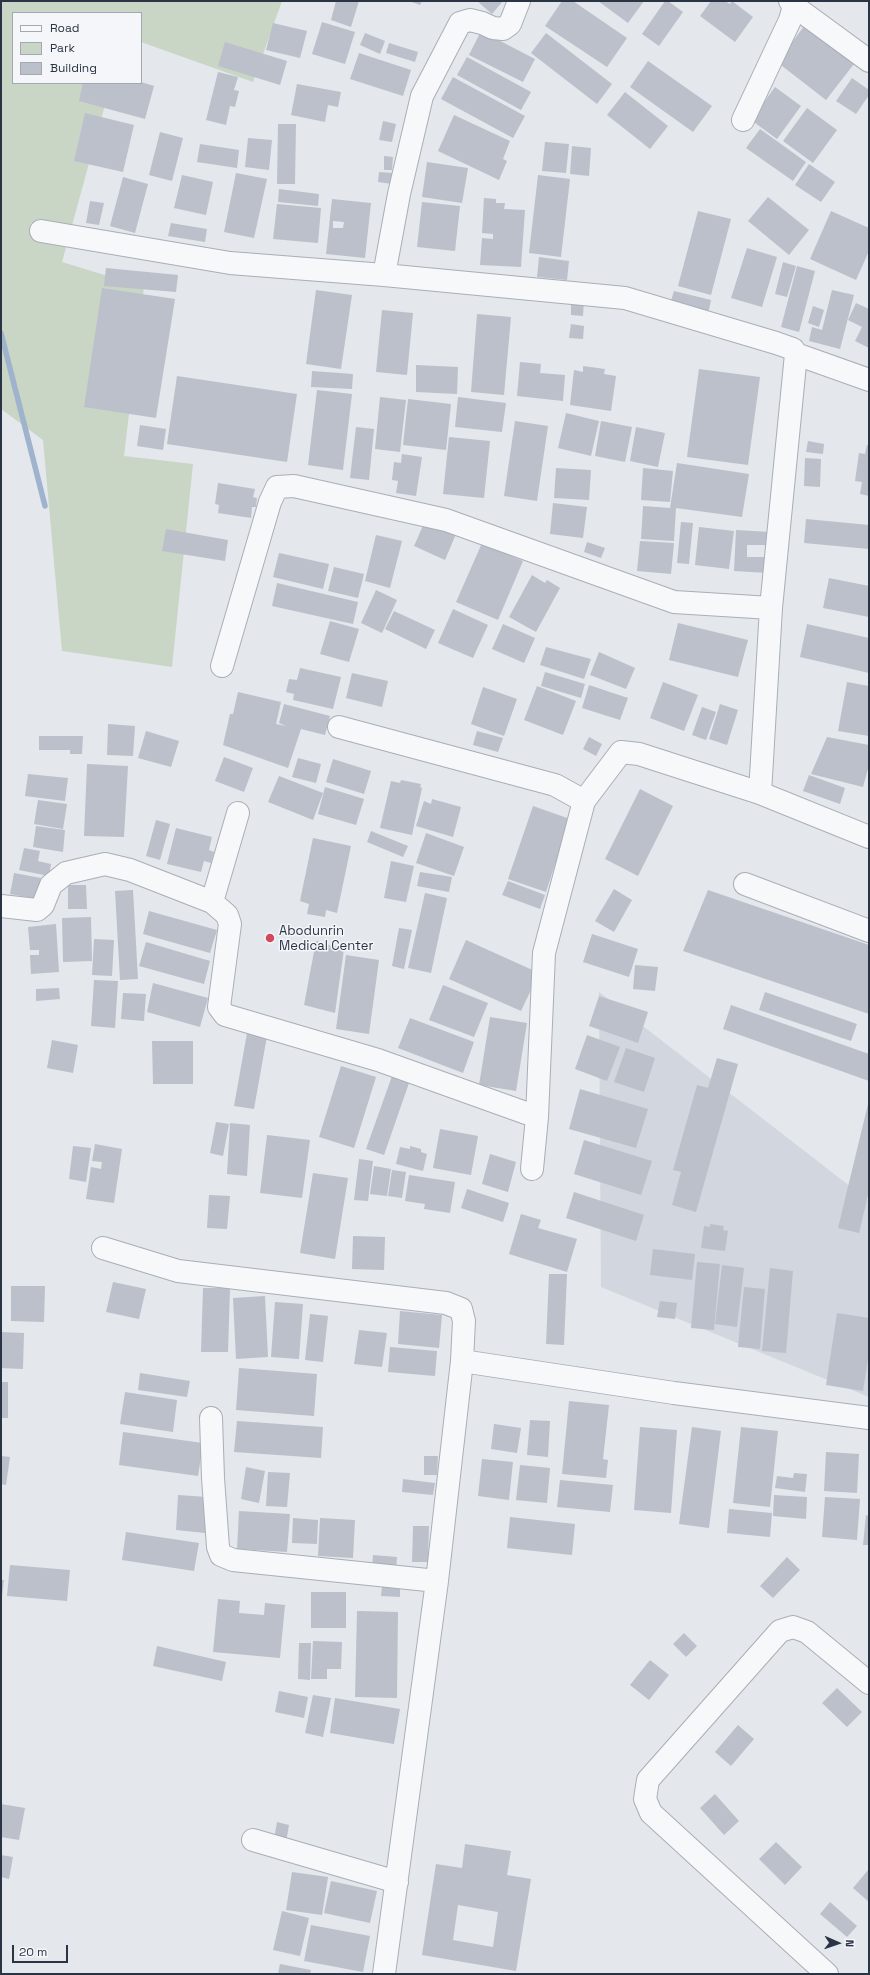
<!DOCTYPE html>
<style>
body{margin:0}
#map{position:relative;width:870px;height:1975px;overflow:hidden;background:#e4e7ec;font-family:"Space Grotesk",sans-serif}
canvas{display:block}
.frame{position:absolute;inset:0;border:2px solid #2b3445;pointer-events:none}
.legend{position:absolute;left:12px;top:12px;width:130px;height:72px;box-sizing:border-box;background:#f4f6f9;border:1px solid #a4a8b1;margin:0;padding:5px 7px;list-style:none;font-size:12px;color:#2b3445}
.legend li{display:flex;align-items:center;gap:8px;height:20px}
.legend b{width:20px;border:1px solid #a4a8b1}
.north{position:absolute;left:818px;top:1923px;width:40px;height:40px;-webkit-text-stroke:3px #f4f6f9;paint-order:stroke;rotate:92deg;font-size:11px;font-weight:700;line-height:16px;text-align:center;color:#2b3445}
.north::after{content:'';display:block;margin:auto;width:14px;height:18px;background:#2b3445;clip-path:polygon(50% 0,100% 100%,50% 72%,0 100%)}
.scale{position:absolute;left:12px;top:1945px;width:56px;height:18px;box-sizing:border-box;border:2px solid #2b3445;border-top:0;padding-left:5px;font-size:12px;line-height:14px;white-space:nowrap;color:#2b3445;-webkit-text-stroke:3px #f4f6f9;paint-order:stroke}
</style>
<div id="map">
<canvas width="870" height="1975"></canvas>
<div class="frame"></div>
<ul class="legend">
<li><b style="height:5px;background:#f7f8fa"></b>Road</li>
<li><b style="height:11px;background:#c9d6c5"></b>Park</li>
<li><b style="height:11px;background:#bbc0ca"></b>Building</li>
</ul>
<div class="north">N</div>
<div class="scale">20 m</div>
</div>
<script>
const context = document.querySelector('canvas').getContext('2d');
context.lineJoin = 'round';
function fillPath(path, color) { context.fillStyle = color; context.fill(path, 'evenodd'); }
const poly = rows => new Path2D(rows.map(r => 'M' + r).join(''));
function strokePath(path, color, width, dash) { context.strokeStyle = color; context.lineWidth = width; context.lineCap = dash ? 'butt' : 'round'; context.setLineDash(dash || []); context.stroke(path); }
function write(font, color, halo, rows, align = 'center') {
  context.font = font + ' "Space Grotesk",sans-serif'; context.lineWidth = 3; context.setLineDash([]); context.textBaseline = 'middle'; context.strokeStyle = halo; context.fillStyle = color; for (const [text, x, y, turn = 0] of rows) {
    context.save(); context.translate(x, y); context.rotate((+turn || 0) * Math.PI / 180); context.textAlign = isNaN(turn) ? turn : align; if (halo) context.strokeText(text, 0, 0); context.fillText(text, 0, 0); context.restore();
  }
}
const built = poly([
 [599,992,869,1201,869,1397,601,1287]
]);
const green = poly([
 [1,1,282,1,253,82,141,42,141,13,13,13,13,83,111,83,62,262,144,287,124,456,193,464,172,667,62,651,43,440,1,409]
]);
const stream = poly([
 [1,333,45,506]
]);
const building = poly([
 [336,1,359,1,351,27,331,20],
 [409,1,422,1,420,5],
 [477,1,503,1,492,14],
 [562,1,573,1,627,38,607,67,545,26],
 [598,1,644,1,628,23],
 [665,1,668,1,683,12,659,46,642,34],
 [711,1,725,1,730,4,732,1,753,17,735,42,700,16],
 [322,22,355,32,345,64,312,54],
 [273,23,307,31,300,58,266,50],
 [805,25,854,64,826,100,777,62],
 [481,31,535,59,523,82,469,55],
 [365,33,385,41,380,54,360,45],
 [546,33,612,84,597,104,531,53],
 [225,42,287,61,280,85,218,66],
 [389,43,418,52,415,62,386,53],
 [359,53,411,70,403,96,350,79],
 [467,57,531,92,521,110,457,75],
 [648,61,712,106,693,132,630,87],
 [218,72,238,77,234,90,239,91,235,107,230,106,226,125,206,120],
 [453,77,525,116,513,138,441,99],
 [852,78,869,90,869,95,856,114,836,101],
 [141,82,154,86,145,119,79,101,83,83],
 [297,84,341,92,338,107,328,105,325,122,291,115],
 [775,87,801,106,777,139,751,120],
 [625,92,668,126,650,149,607,115],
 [807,108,837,130,813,163,783,141],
 [85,113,134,125,123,172,74,161],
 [454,115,510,141,503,159,507,161,499,180,438,151],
 [383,121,396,124,392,142,379,140],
 [278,124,296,124,295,184,277,184],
 [760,129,806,162,793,181,746,148],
 [160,132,183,138,172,181,149,175],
 [248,138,272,140,269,170,245,167],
 [545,142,569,144,566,173,542,171],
 [200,144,239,150,237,168,197,162],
 [572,146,591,148,589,176,570,174],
 [384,156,393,157,392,170,384,170],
 [427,162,468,168,462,203,422,197],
 [809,164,835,182,821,202,795,185],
 [379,172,393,173,392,184,378,182],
 [236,173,267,179,254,238,224,232],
 [182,175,213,182,206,215,174,208],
 [538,175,570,179,561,257,529,253],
 [123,177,148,184,135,233,110,226],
 [279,189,319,194,318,206,278,202],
 [768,197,809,230,789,255,748,221],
 [484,198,496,199,496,203,505,203,504,209,525,210,521,267,480,265,482,238,493,239,493,234,482,233],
 [332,199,371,203,365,258,326,254],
 [333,221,344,222,343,228,333,228],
 [90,201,104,203,99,225,86,223],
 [422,202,460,206,455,251,417,247],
 [277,204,321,208,318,243,273,239],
 [698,211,731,219,711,295,678,286],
 [831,211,869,228,869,251,856,280,810,259],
 [171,223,207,229,205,242,168,236],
 [747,248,777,257,762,307,731,298],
 [539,257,569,261,567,280,537,277],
 [783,262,796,266,787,297,775,294],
 [797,266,815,271,799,332,781,327],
 [106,268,178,275,176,292,104,286],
 [102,288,175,299,156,418,84,407],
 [316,290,352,295,341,369,306,364],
 [832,290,854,295,840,349,809,341,812,327,822,330],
 [674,291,711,300,708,314,670,304],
 [571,299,584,300,583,316,571,315],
 [856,303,869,309,869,348,855,341,862,327,848,320],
 [813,306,824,310,819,327,808,323],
 [382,310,413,313,407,375,376,372],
 [477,314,511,317,504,395,471,392],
 [571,324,584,326,583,339,569,338],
 [520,362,541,364,540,373,565,375,563,401,517,396],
 [416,365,458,367,457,394,416,392],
 [583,366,605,369,604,374,616,376,611,411,570,405,574,370,583,372],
 [699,369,760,377,748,465,687,457],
 [312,371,353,374,352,389,311,387],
 [177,376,297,394,287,462,167,444],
 [317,390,352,394,343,470,308,465],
 [380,397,406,400,400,452,375,449],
 [458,397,506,403,502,432,455,427],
 [408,399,451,404,446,450,403,445],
 [566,413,599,421,591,456,558,448],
 [515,421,548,426,537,501,504,496],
 [601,421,632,427,625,462,595,456],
 [140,425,166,429,163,450,137,446],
 [356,427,374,429,369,480,350,478],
 [636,427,665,433,658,467,630,461],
 [449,437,490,441,484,498,443,494],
 [808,441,824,444,823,454,806,452],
 [867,445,869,445,869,496,860,494,862,482,855,481,859,453,865,454],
 [402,454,422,457,416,496,396,493,398,481,392,480,394,462,401,463],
 [805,458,821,459,820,487,804,486],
 [677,463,749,474,742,517,676,508,674,541,641,539,643,506,670,508],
 [556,468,591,470,589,500,554,498],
 [643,468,673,471,670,502,641,500],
 [218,483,255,489,253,497,257,498,256,507,252,507,251,518,218,513,219,505,215,504],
 [553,503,587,507,583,538,550,534],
 [806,519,869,525,869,549,804,543],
 [425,521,456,534,445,560,414,546],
 [681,522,693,523,689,564,677,563],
 [699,527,734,531,729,569,695,565],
 [166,529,228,540,225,561,162,551],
 [736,530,770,532,768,573,734,571],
 [747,545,766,545,766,557,747,557],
 [376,535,402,541,390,588,365,581],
 [640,541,674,543,671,574,637,571],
 [587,542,605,548,601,558,584,552],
 [482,543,523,561,498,620,456,602],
 [279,553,329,564,323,589,273,577],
 [334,567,364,574,358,598,328,591],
 [532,575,545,583,547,580,560,588,536,632,509,617],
 [829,578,869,586,869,617,823,608],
 [277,583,358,602,353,624,272,606],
 [376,590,397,600,382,633,361,623],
 [453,609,488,625,473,658,438,643],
 [394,611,435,630,426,649,385,629],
 [330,621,359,629,349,662,320,654],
 [678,623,748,640,738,677,669,660],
 [503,624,535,638,524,663,492,649],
 [807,624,869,638,869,673,800,657],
 [546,647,591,659,584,679,540,665],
 [599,652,635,668,626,689,590,675],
 [300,668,341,677,333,709,293,700,294,694,286,692,289,679,297,680],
 [545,672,585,684,581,698,541,686],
 [352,673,388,681,382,707,346,698],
 [663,682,698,695,684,731,650,718],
 [847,682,869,686,869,736,838,731],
 [589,685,628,698,620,720,582,708],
 [537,686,576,701,563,735,524,720],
 [483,687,517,699,504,736,471,724],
 [238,692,281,702,276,724,286,726,279,723,284,704,330,716,325,735,301,729,288,768,223,745,230,714,233,714],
 [720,704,738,710,727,745,709,739],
 [702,707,716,712,706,740,692,735],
 [108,724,135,726,133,756,107,755],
 [146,731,179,741,171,767,138,758],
 [477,731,503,738,498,752,473,745],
 [39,736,83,736,82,754,70,754,70,750,39,750],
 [589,737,602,744,596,756,583,749],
 [827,737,869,745,869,765,863,787,811,774],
 [224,757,253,768,244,792,215,781],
 [298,758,321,764,316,783,292,777],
 [333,759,371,771,364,794,326,782],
 [87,764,128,766,124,837,84,836],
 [28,774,68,778,65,801,25,796],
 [809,775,845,788,840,804,803,791],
 [279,776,323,793,313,820,268,802],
 [401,780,421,784,420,787,422,788,412,835,380,828,391,781,400,783],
 [325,787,364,799,356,825,318,814],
 [640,789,673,806,638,876,605,859],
 [432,799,461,807,453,837,416,826,424,801,431,804],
 [38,800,67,804,63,829,34,824],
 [533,806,570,819,546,892,508,879],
 [156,820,170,824,160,860,146,856],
 [36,826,65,830,63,852,33,847],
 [176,828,212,837,209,850,214,852,211,863,204,861,201,872,167,864],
 [371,831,408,846,403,857,367,842],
 [426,833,464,847,454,876,416,863],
 [313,838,351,846,337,913,326,910,325,917,307,914,309,904,300,901],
 [24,848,40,851,38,861,51,864,49,876,19,870],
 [391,861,414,866,406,902,384,898],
 [420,872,452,877,449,892,417,886],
 [14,873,41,878,37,899,10,894],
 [508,881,545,895,540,909,502,895],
 [68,885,86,885,87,909,68,909],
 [614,889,632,900,614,932,595,921],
 [133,890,138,979,120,980,115,891],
 [708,890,869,945,869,1014,683,951],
 [425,893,447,898,431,973,408,968],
 [149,911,217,930,210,953,143,934],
 [91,917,92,961,63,962,62,918],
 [56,924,59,972,31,974,30,955,39,955,39,950,30,950,28,927],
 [399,928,412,930,404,969,392,966],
 [592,934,638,949,629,977,583,962],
 [94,939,114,940,112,976,92,975],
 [466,940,539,973,521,1011,449,979],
 [316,941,344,949,335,1013,304,1005],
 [146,942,210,961,204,984,139,966],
 [346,955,379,960,369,1034,336,1029],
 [635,965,658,967,655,991,633,989],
 [94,980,118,981,115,1028,91,1026],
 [153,983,208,998,200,1027,147,1012],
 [443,985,488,1003,474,1037,429,1020],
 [59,988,60,999,36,1001,36,989],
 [765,992,857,1024,851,1041,759,1010],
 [123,993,146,994,144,1021,121,1019],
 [599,996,648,1012,638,1043,589,1026],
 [731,1005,869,1054,869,1081,723,1029],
 [490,1017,527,1023,516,1091,479,1085],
 [410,1018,474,1042,463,1073,398,1048],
 [247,1033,267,1036,254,1109,234,1106],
 [587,1035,620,1047,607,1081,575,1069],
 [52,1040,78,1045,73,1073,47,1068],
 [152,1041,193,1041,193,1084,153,1084],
 [626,1048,655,1058,644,1092,614,1082],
 [717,1058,738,1064,696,1212,672,1205,681,1172,673,1170,697,1085,708,1088],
 [341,1066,376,1077,354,1148,319,1137],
 [392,1076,409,1083,384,1155,366,1149],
 [580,1089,648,1109,636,1148,569,1129],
 [869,1100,869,1191,859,1233,838,1228],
 [216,1122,229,1124,223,1156,210,1153],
 [230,1123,250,1125,247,1176,227,1174],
 [440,1129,478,1136,471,1175,433,1168],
 [267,1135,310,1140,302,1198,260,1193],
 [584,1140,652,1161,641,1195,574,1174],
 [95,1144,122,1149,114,1203,86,1199,91,1167,101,1169,102,1162,92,1161],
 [73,1146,91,1148,86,1182,69,1179],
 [410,1146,421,1149,421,1152,427,1154,423,1171,396,1164,400,1147,410,1149],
 [490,1154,516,1162,508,1192,482,1184],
 [359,1159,373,1161,368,1201,354,1200],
 [374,1166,391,1169,387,1196,370,1194],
 [392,1170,406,1172,402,1198,388,1196],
 [313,1173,348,1178,335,1259,300,1253],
 [409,1175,455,1182,450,1213,424,1209,425,1204,405,1201],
 [467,1189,509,1203,503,1222,461,1208],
 [574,1192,644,1215,636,1241,566,1218],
 [209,1195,230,1196,227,1229,207,1228],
 [521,1214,541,1220,538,1228,577,1239,567,1272,509,1254],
 [710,1224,724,1226,723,1230,728,1231,725,1251,701,1248,704,1226,710,1227],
 [353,1236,385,1237,384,1270,352,1269],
 [653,1249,695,1254,692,1280,650,1275],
 [697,1262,720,1264,714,1330,691,1328],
 [722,1265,744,1268,737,1327,715,1324],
 [770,1268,793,1271,786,1353,762,1351],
 [549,1274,567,1274,564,1345,546,1344],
 [113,1282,146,1289,139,1319,106,1312],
 [11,1286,45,1286,44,1322,11,1321],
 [744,1287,765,1289,760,1349,738,1347],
 [203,1288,230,1288,228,1352,201,1352],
 [265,1296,268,1357,236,1359,233,1298],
 [660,1301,677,1303,675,1319,657,1317],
 [275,1302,303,1304,299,1359,271,1357],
 [400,1311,442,1315,439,1348,398,1344],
 [837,1313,869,1318,869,1352,863,1391,826,1385],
 [310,1314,328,1316,323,1362,305,1360],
 [359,1330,387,1333,382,1367,354,1364],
 [1,1332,24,1333,23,1369,1,1368],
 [390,1347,437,1351,435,1376,388,1372],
 [239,1368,317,1374,314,1416,236,1410],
 [140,1373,190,1381,187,1397,138,1390],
 [1,1382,8,1382,8,1418,1,1418],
 [125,1392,177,1400,173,1432,120,1424],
 [569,1401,609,1405,603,1459,608,1460,606,1478,562,1474],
 [530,1420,550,1421,548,1457,527,1455],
 [237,1421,323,1427,321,1458,234,1452],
 [494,1424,521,1428,517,1453,491,1449],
 [640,1427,677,1430,671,1513,634,1510],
 [692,1427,721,1431,709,1528,679,1524],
 [741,1427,778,1431,770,1507,733,1503],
 [123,1432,203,1443,198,1476,119,1465],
 [826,1452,859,1454,857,1493,824,1491],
 [1,1456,10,1457,6,1485,1,1484],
 [424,1456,438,1456,437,1475,424,1475],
 [482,1459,513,1462,509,1500,478,1496],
 [520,1465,550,1468,547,1503,516,1500],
 [246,1467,265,1471,259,1503,241,1499],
 [268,1472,290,1473,287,1507,266,1506],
 [794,1473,807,1474,805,1492,775,1488,777,1476,793,1478],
 [403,1479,435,1483,433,1495,402,1492],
 [560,1480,613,1485,610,1512,557,1507],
 [178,1495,207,1497,205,1533,176,1530],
 [774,1495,807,1497,806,1519,773,1516],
 [825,1497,860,1499,857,1540,822,1537],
 [729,1509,772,1513,770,1537,727,1533],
 [239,1511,290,1514,287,1552,237,1549],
 [866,1515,869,1516,869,1545,863,1545],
 [510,1517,575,1524,572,1555,507,1548],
 [293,1518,318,1520,317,1544,292,1543],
 [320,1518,355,1520,353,1558,318,1556],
 [413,1526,429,1526,428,1562,412,1562],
 [126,1532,199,1543,194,1571,122,1560],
 [373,1555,397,1557,396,1570,372,1568],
 [787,1557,800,1570,773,1598,760,1586],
 [10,1565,70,1570,67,1601,7,1596],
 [1,1580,4,1580,2,1597,1,1597],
 [382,1587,400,1587,400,1597,381,1596],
 [311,1592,346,1592,346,1628,311,1628],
 [218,1599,240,1601,239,1613,264,1615,265,1603,285,1605,280,1658,213,1652],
 [357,1611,398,1612,397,1698,355,1697],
 [684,1633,697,1646,686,1657,673,1644],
 [313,1641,342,1642,341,1669,327,1669,327,1679,311,1679],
 [299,1643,311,1643,310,1680,298,1679],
 [157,1646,226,1662,222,1681,153,1666],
 [650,1660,669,1675,649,1700,630,1685],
 [837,1688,862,1712,847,1727,822,1703],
 [279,1691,308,1697,304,1718,275,1712],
 [313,1695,331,1698,323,1737,305,1733],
 [335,1698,400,1709,394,1744,330,1733],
 [738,1725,754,1739,731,1766,715,1752],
 [715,1794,739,1821,724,1835,700,1808],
 [1,1804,25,1808,19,1840,1,1837],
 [277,1822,289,1825,286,1842,274,1839],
 [776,1842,802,1867,785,1885,759,1859],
 [465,1844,511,1851,507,1875,531,1879,516,1971,422,1955,436,1864,462,1868],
 [458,1905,498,1912,493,1947,453,1940],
 [1,1855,13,1857,9,1879,1,1877],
 [869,1869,869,1902,853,1888],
 [292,1872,328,1877,322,1915,286,1910],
 [331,1881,377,1891,370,1923,324,1913],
 [830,1902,857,1926,847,1937,820,1914],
 [282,1911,309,1918,300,1956,273,1950],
 [311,1925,370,1936,363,1972,304,1961],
 [280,1964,311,1970,310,1974,278,1974]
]);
const minor = poly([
 [790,1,794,6,869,61],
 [743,120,790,20,794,6],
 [41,231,230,263,384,275,625,298,776,343,793,349,796,354,869,380],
 [384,275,399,194,422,96,460,23,470,20,482,23,493,28,503,29,510,24,519,1],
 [222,666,270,502,277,487,294,486,446,520,674,602,771,608],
 [339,727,555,785,584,801],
 [760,793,771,608,796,354],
 [745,884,869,931],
 [212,902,238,813],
 [1,906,37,910,43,905,51,885,66,873,105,864,130,870,212,902,227,915,230,924,219,1007,225,1015,378,1060,537,1117],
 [532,1169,537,1117,544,953,584,801,621,752,639,754,760,793,869,837],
 [103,1248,178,1271,446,1303,461,1309,464,1321,462,1361,437,1581,384,1974],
 [462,1361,674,1393,869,1418],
 [211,1418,213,1478,218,1547,221,1555,233,1560,437,1581],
 [253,1840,397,1882],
 [827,1974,651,1813,645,1799,648,1780,780,1631,793,1627,807,1632,869,1683]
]);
const markers = [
 [270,938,5,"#d1495b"]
];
const poiNames = [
 ["Abodunrin",279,931],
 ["Medical Center",279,946]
];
fillPath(built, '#d2d6de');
fillPath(green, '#c9d6c5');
strokePath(stream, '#9fb4cc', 5.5);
fillPath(building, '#bbc0ca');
strokePath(minor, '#a9aeb7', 24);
strokePath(minor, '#f7f8fa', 22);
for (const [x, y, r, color] of markers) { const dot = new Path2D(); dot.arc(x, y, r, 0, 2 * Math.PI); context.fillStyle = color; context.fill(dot); strokePath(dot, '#f4f6f9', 1.5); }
write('13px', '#2b3445', '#f4f6f9', poiNames, 'left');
</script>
